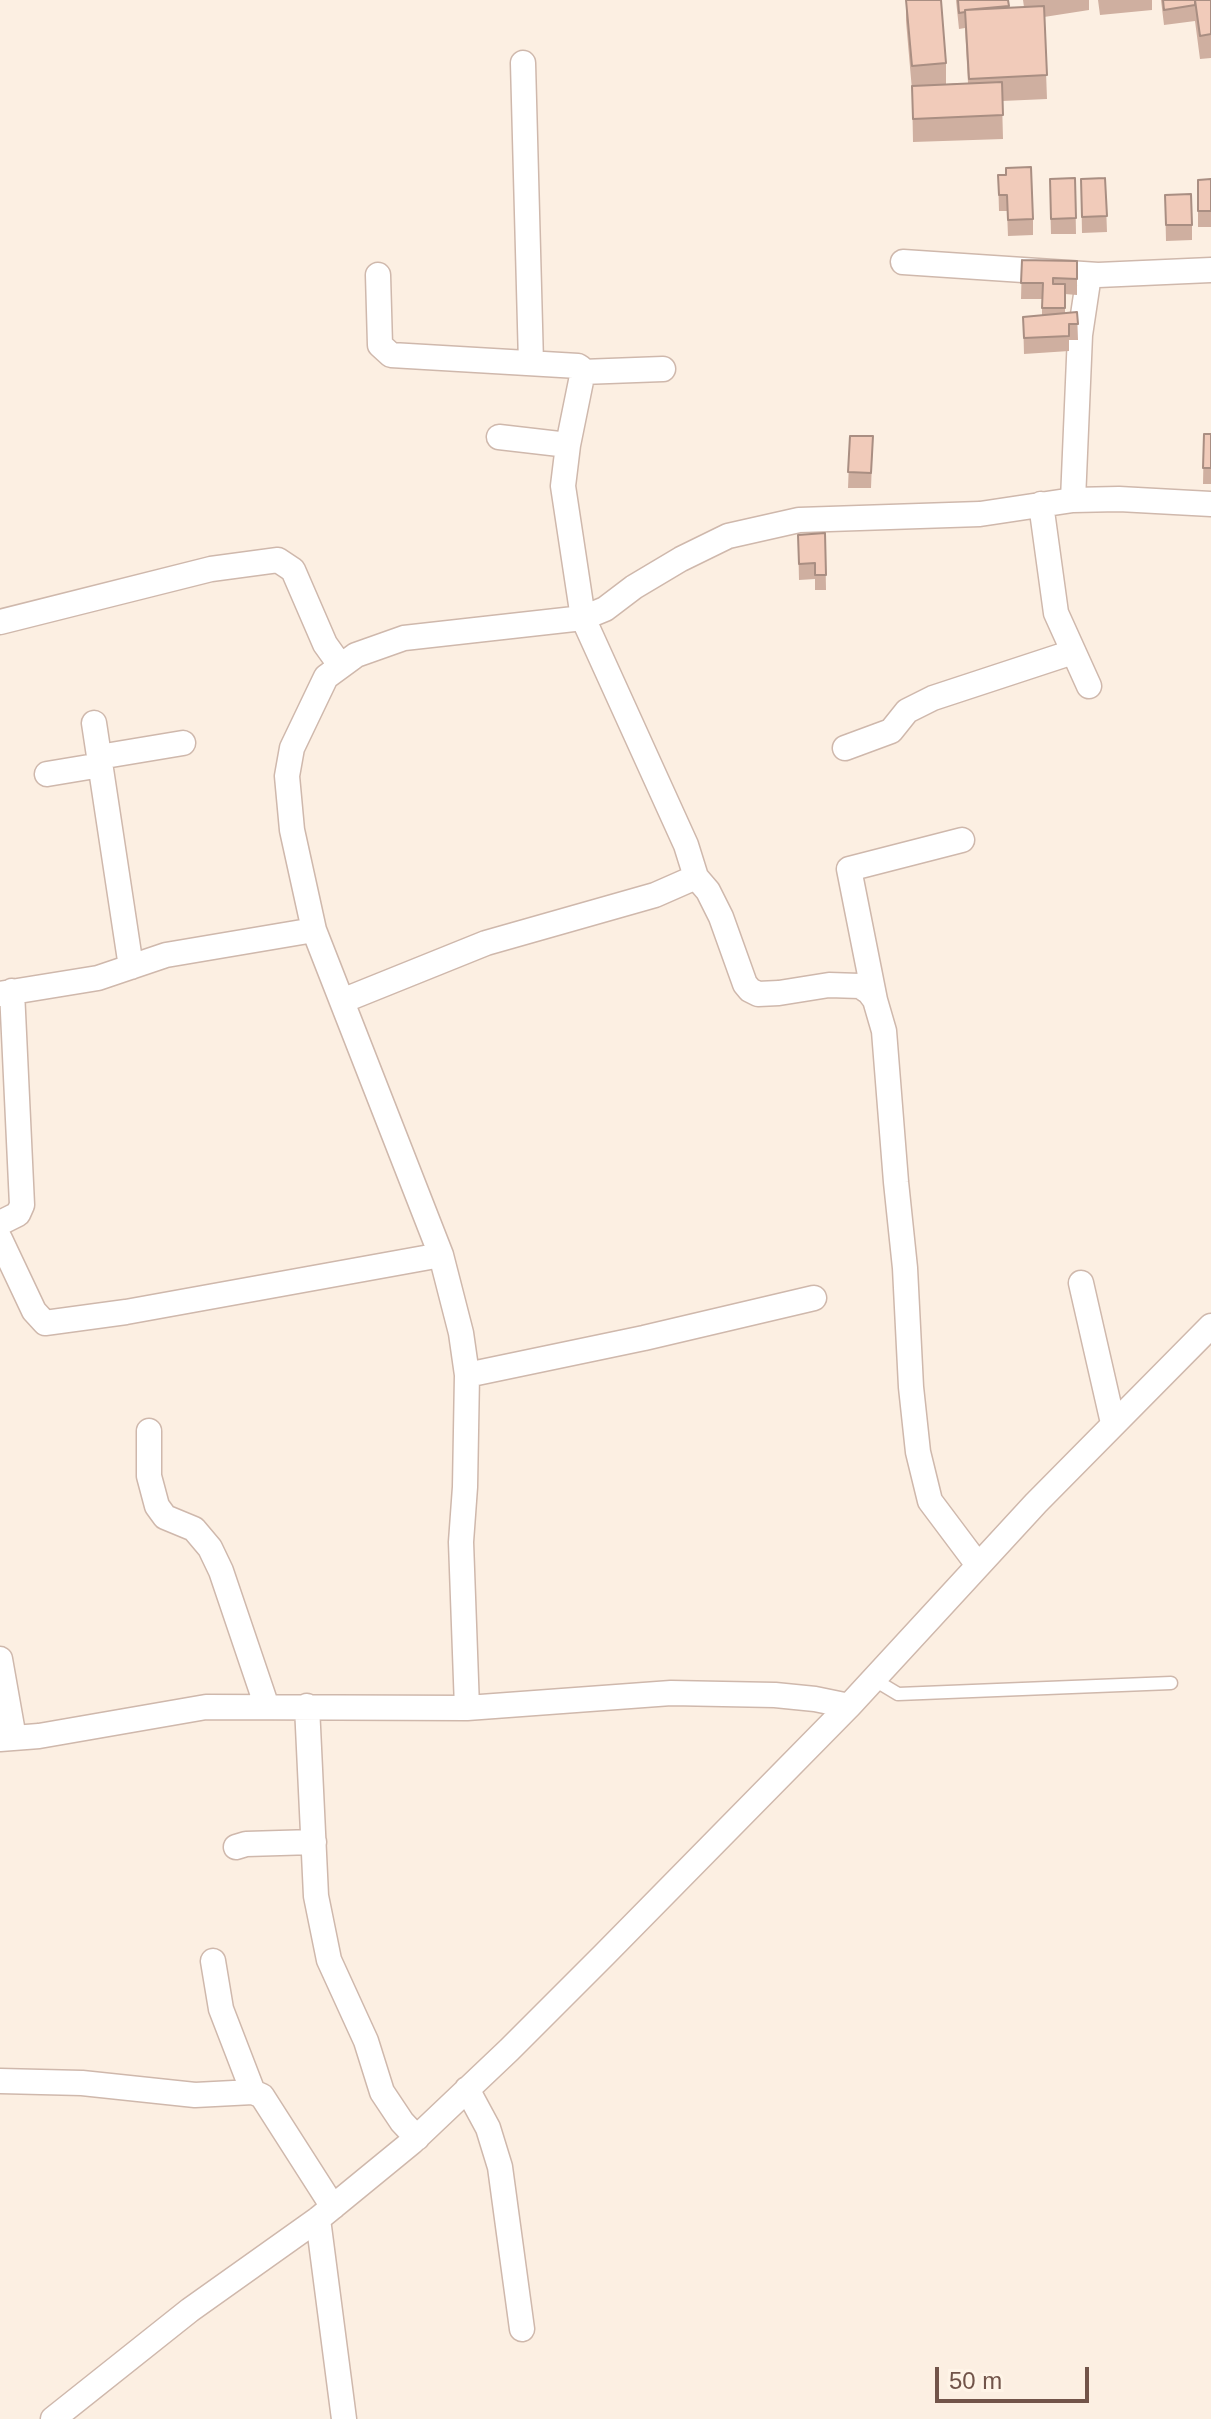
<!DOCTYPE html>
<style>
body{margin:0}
#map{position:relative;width:1211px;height:2419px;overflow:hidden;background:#fcefe2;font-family:Arial,sans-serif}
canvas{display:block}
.scale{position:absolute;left:935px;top:2367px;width:154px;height:36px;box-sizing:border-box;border:4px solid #725449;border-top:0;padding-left:10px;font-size:24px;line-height:28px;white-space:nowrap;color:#725449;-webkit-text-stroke:6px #fff4e7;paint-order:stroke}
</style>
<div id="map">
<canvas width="1211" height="2419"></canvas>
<div class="scale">50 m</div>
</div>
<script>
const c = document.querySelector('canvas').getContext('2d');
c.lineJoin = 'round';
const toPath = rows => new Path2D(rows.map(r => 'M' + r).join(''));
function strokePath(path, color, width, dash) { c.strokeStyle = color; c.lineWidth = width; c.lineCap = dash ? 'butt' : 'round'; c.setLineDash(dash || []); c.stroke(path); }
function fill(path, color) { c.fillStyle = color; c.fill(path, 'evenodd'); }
const lane = toPath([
 [873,1679,898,1694,1171,1683]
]);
const street = toPath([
 [523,63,531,363],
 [903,262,1098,275,1211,270],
 [378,275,380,345,391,355,578,366,581,368,582,376,568,445,563,486,583,618,686,845,696,877],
 [582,372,663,369],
 [499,437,568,445],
 [1073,500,1080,335,1089,275],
 [1041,504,1056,613,1089,686],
 [0,622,211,569,278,560,293,570,325,644,340,665],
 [94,723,131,967],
 [845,748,891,731,907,711,933,698,1073,652],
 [99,757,183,743],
 [47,774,101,765],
 [0,994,98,978,166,955,314,930],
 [875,1000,849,869,962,840],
 [342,1001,486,943,655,895,696,877,708,891,721,917,745,984,750,990,758,994,779,993,829,985,860,986,869,992,875,1000,884,1031,896,1182,905,1268,911,1387,918,1452,930,1501,978,1565],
 [0,1223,18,1214,22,1205,12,991],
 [0,1239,34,1311,45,1323,126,1312,441,1255],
 [1081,1283,1113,1423],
 [467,1375,644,1338,814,1298],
 [149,1431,149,1476,157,1506,165,1517,194,1529,210,1548,221,1571,267,1707],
 [0,1659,14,1738],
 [307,1706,316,1896,329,1960,366,2041,382,2092,402,2122,417,2138],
 [467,1708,461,1542,465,1487,467,1375,461,1333,441,1255,314,930,292,830,287,776,292,748,326,677,356,655,404,638,583,618,605,609,634,587,681,559,728,536,799,520,980,514,1073,500,1119,499,1211,504],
 [0,1739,39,1736,206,1707,467,1708,671,1693,775,1695,815,1699,849,1706],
 [236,1847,246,1844,314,1842],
 [213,1961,221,2009,253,2092],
 [0,2081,82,2083,195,2095,253,2092,262,2096,333,2207],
 [467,2089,488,2128,500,2167,522,2329],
 [318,2219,344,2419],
 [53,2419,190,2310,318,2219,412,2142,509,2050,604,1955,849,1706,1036,1503,1211,1326]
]);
strokePath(lane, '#cfb8ac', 15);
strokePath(street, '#cfb8ac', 27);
strokePath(lane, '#fff', 12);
strokePath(street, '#fff', 24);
fill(toPath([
 [906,0,946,63,946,84,968,83,965,28,959,29,956,0,1008,0,1009,8,1024,7,1023,0,1089,0,1089,10,1044,17,1047,99,1002,101,1003,139,913,142,912,90,906,21],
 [1098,0,1152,0,1152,10,1100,15],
 [1161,0,1211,0,1211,58,1200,59,1195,21,1164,25],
 [998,175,1033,219,1033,235,1008,236,1007,211,999,211],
 [1075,178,1076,234,1051,234,1050,195],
 [1105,178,1107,232,1082,233,1081,179],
 [1211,179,1211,227,1198,227,1198,180],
 [1165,195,1192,225,1192,240,1166,241],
 [1022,260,1077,261,1077,295,1065,294,1065,313,1077,312,1078,340,1069,340,1069,351,1024,354,1023,317,1042,315,1042,299,1021,299],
 [1204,434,1211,434,1211,484,1203,484],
 [850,436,873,436,871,488,848,488],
 [825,533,826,590,815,590,815,579,799,580,798,535]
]), '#cfafa0');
const building = toPath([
 [906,0,941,0,946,63,912,66,906,0],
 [958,0,1008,0,1009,6,965,10,965,12,959,13,958,0],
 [1163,0,1195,0,1195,5,1164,10,1163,0],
 [1195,0,1211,0,1211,34,1200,36,1195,0],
 [1044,6,1047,75,969,79,965,10,1044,6],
 [1002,82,1003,115,913,119,912,86,1002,82],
 [1031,167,1033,219,1008,220,1007,195,999,195,998,175,1006,175,1006,168,1031,167],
 [1075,178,1076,218,1051,219,1050,179,1075,178],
 [1105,178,1107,216,1082,217,1081,179,1105,178],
 [1211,179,1211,211,1198,211,1198,180,1211,179],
 [1191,194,1192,225,1166,225,1165,195,1191,194],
 [1022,260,1077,261,1077,279,1053,278,1053,284,1065,284,1065,308,1042,308,1043,283,1021,283,1022,260],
 [1077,312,1078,324,1069,324,1069,336,1024,338,1023,317,1077,312],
 [1204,434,1211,434,1211,468,1203,468,1204,434],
 [850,436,873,436,871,473,848,472,850,436],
 [825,533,826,575,815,575,815,563,799,564,798,535,825,533]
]);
fill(building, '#f1cbba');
strokePath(building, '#a98e82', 2);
</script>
